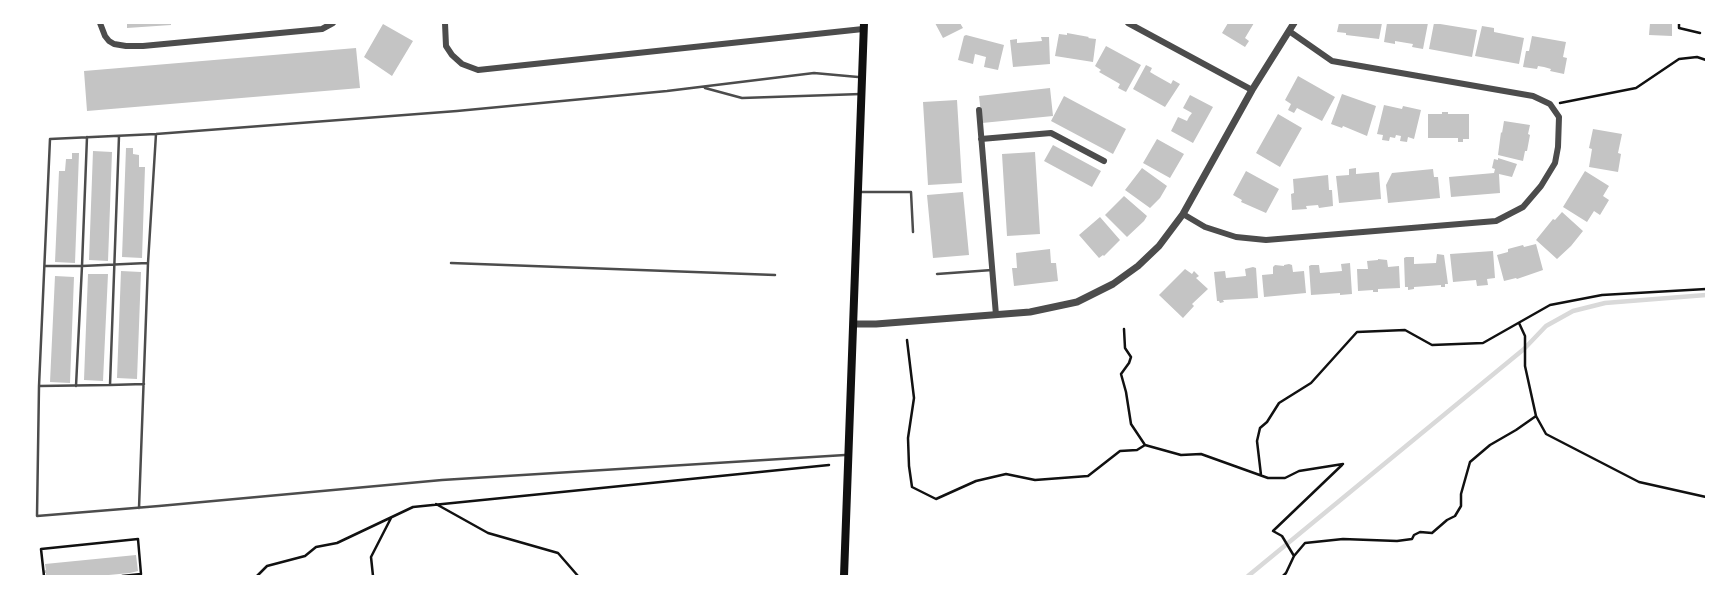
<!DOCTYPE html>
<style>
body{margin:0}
#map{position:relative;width:1729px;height:599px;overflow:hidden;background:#fff;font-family:Barlow,sans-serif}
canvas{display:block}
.frame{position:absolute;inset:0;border:24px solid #fff;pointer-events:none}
</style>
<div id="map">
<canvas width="1729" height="599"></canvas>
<div class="frame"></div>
</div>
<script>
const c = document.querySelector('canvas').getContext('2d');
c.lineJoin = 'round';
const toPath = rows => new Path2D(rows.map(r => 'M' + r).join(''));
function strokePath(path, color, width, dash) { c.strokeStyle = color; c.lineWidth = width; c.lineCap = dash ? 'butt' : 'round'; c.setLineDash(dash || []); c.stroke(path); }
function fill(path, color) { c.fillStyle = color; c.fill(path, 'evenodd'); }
strokePath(toPath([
 [1248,576,1524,349,1546,326,1573,311,1605,303,1706,295]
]), '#d9d9d9', 4.5);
fill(toPath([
 [127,23,171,23,171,25,127,28],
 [935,23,960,23,963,28,943,38],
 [1228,23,1254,23,1245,38,1249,41,1245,47,1222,33],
 [1339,23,1382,23,1379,39,1346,35,1346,33,1337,32],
 [1387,23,1428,23,1423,49,1412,47,1413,44,1395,41,1395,44,1384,42],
 [1434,23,1477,30,1472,57,1429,49],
 [1650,23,1672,23,1672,36,1649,35],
 [383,24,413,41,392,76,364,57],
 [1482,26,1494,28,1494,32,1524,38,1519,64,1475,56],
 [1067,33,1089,37,1088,38,1096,39,1093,62,1055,56,1059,34,1067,35],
 [966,35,1004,45,998,70,984,67,986,57,975,54,973,64,958,60,964,36],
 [1532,36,1566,42,1563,57,1567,58,1564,74,1550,71,1551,69,1544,67,1538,66,1537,69,1523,67,1526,51,1529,51],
 [1041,37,1049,37,1050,64,1013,67,1010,40,1017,39,1017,43,1030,42,1042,41],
 [1106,46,1141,65,1126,92,1118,88,1120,84,1099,72,1101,70,1095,66],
 [356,48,360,88,87,111,84,71],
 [1146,65,1152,68,1150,72,1155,75,1171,84,1173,80,1180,84,1165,107,1133,89],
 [1298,76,1335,97,1322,121,1297,108,1294,113,1288,110,1291,104,1285,100],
 [1050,88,1053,116,982,123,979,96],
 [1342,94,1376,106,1367,136,1343,126,1342,128,1331,124],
 [1190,95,1213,107,1193,143,1171,131,1178,117,1187,121,1189,117,1192,113,1183,108],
 [1064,96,1126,129,1113,154,1051,121],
 [957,100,962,183,928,185,923,102],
 [1384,105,1402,109,1403,106,1421,110,1414,139,1408,137,1407,142,1400,141,1401,136,1396,135,1395,138,1390,137,1389,141,1382,140,1383,135,1377,134],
 [1442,112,1448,112,1448,114,1469,114,1469,139,1463,139,1463,142,1458,142,1458,138,1428,138,1428,114,1442,114],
 [1278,114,1302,128,1280,167,1256,153],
 [1504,121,1530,125,1528,134,1530,135,1527,151,1525,151,1523,161,1498,155,1501,132,1502,133],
 [1593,129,1622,134,1618,153,1621,154,1618,172,1589,167,1592,149,1589,148],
 [1157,139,1184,154,1170,178,1143,163],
 [1053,145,1101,171,1092,187,1044,161],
 [126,148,133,148,133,154,139,155,139,167,145,167,142,258,122,257],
 [93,151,112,152,108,261,89,260],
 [1035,152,1040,234,1007,236,1002,154],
 [72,153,79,153,75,263,55,262,59,171,65,171,66,159,72,159],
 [1498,158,1517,164,1512,177,1499,174,1500,193,1451,197,1449,177,1494,173,1495,169,1492,168,1494,159,1498,160],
 [1142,168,1167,186,1160,198,1150,208,1125,190],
 [1356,168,1356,174,1379,172,1381,199,1339,203,1336,176,1349,175,1349,169],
 [1433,169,1434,177,1438,177,1440,198,1388,203,1386,185,1392,173],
 [1246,171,1279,189,1266,213,1241,202,1242,200,1233,195],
 [1585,171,1609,186,1603,196,1609,200,1600,215,1594,211,1587,222,1563,207],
 [1328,175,1329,190,1332,190,1333,206,1319,208,1318,205,1306,206,1307,209,1292,210,1291,194,1294,193,1293,179],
 [963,192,969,255,933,258,927,195],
 [1124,196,1147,216,1144,221,1127,237,1105,215],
 [1562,212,1583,231,1571,246,1557,259,1536,240,1553,219,1555,220],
 [1100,217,1120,240,1104,256,1103,255,1099,258,1079,235],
 [1536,244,1543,270,1517,279,1516,278,1504,281,1497,255,1508,252,1508,249,1523,245,1524,247],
 [1050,249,1051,263,1056,263,1058,281,1014,286,1012,268,1017,268,1016,253],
 [1493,251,1495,278,1487,279,1488,285,1477,286,1476,280,1453,282,1450,254],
 [1437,254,1444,255,1448,284,1445,284,1445,287,1441,287,1441,285,1414,287,1414,289,1408,290,1408,287,1405,287,1404,258,1406,257,1414,257,1414,264,1436,263],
 [1378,259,1387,260,1388,267,1399,266,1400,288,1378,289,1378,292,1373,292,1373,290,1358,291,1357,269,1368,269,1367,261,1378,260],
 [1350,263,1352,294,1340,295,1340,293,1311,295,1309,266,1311,265,1319,265,1320,273,1342,271,1341,264],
 [1275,265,1284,266,1284,265,1289,264,1292,265,1293,272,1304,271,1306,293,1264,297,1262,275,1273,274,1273,267],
 [1253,267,1256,268,1258,298,1223,300,1224,302,1220,303,1219,301,1217,301,1214,272,1225,271,1226,278,1246,276,1245,269],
 [1185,269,1192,274,1194,271,1199,276,1196,278,1208,289,1192,304,1194,306,1183,318,1159,295],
 [121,271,141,272,137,379,117,378],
 [88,274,108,274,103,381,84,380],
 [55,276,74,277,70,383,50,382],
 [136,555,138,571,130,573,98,576,46,576,46,573,44,573,43,571,46,570,45,564]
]), '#c4c4c4');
strokePath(toPath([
 [1679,23,1679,28,1700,33],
 [1560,103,1636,88,1679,59,1697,57,1706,60],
 [1519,323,1525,336,1525,366,1536,416,1546,434,1639,482,1706,497],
 [1124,329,1125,348,1131,357,1129,363,1121,374,1126,392,1131,424,1145,445],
 [907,340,914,398,908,438,909,466,912,487,936,499,976,481,1006,474,1035,480,1088,476,1120,451,1137,450,1145,445,1181,455,1201,454,1268,478,1285,478,1299,471,1343,464],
 [1261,475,1257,441,1260,428,1267,422,1279,403,1311,383,1357,332,1405,330,1432,345,1483,343,1550,305,1602,295,1706,289],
 [436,504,488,533,558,553,578,576],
 [1294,556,1305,543,1343,539,1397,541,1412,539,1414,535,1420,532,1432,533,1447,520,1455,516,1461,506,1461,494,1470,462,1490,445,1516,430,1536,416],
 [44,576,41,549,138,539,141,574,122,576],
 [257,576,267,566,305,556,316,547,337,543,413,507,829,465],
 [373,576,371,557,391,518],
 [1283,576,1286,573,1294,556,1282,536,1273,531,1342,465]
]), '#111', 2.5);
strokePath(toPath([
 [705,88,742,98,861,94],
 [119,136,110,385,144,384],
 [87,137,82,266,147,263],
 [861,192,911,192,913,232],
 [451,263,775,275],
 [45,266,82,266,76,386],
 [937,274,992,270],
 [39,386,109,385],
 [845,455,442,480,159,506,37,516,39,386,50,139,156,134,457,111,667,91,814,73,858,77],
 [139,508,148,263,156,134]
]), '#4c4c4c', 2.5);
strokePath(toPath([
 [100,23,105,36,109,41,114,44,126,46,143,46,322,29,333,23],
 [445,23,446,46,452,55,462,64,478,70,863,29],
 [1128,23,1252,90],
 [979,110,996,315],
 [981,139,1051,133,1104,161],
 [1183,214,1205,227,1236,237,1266,240,1496,221,1523,207,1541,186,1555,163,1558,147,1559,117,1550,104,1533,96,1332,61,1289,31]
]), '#4c4c4c', 6);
strokePath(toPath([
 [854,324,876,324,1030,312,1077,302,1113,284,1138,266,1159,246,1183,214,1252,90,1294,23]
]), '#4c4c4c', 7);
strokePath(toPath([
 [844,576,864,23]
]), '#111', 8);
</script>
